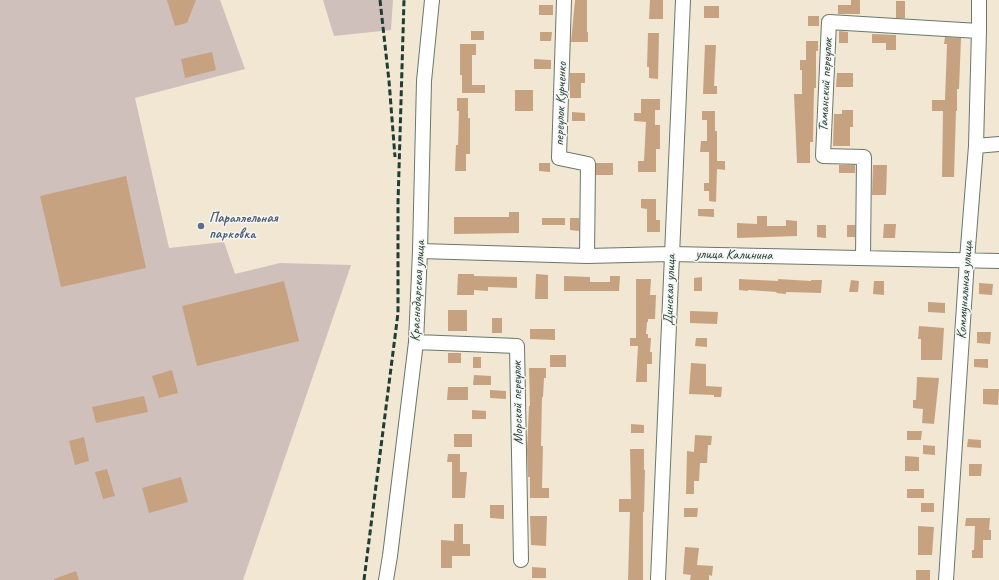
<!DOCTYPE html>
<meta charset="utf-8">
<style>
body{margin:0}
canvas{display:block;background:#f1e7d2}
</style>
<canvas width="999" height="580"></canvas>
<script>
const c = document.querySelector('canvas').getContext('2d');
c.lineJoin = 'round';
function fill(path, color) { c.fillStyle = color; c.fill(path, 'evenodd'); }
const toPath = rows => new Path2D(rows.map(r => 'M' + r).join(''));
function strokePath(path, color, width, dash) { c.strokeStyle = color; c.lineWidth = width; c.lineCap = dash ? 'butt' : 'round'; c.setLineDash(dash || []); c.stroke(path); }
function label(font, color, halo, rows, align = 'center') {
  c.font = font + ' Caveat,sans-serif'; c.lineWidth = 3; c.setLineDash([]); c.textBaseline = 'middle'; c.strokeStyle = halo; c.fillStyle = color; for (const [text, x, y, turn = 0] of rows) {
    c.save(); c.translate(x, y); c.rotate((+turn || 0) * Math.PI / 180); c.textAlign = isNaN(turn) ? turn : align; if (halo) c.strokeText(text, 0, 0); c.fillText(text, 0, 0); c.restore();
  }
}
fill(toPath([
 [0,0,220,0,245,69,135,98,169,248,224,242,235,274,280,263,351,265,243,580,0,580],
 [323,0,393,0,391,30,334,36]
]), '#d0c0bc');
fill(toPath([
 [167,0,196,0,187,23,175,26],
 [575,0,587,0,587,32,588,32,588,42,571,42],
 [650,0,663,0,663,19,649,19],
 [851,0,860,0,860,14,838,14,838,5,851,5],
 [896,1,905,1,905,18,896,18],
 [539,5,553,5,553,15,539,15],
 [704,6,719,6,719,18,704,18],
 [808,16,819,16,819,26,808,26],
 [471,31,484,31,484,40,471,40],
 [839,31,848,32,848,43,839,43],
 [540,32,552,32,551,41,540,41],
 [648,33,659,33,658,79,649,78,649,67,647,67],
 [872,34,896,35,896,50,886,50,886,43,872,43],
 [945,37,961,38,959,89,957,89,957,111,956,111,954,177,942,177,943,111,932,111,932,100,945,100,947,44,944,44],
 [806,41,818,41,818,51,816,51,816,88,814,88,813,142,810,142,810,163,797,163,794,94,802,94,802,70,800,70,800,60,806,60],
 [460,44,476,44,476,55,472,55,472,85,485,85,485,93,462,93,462,75,460,75],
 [705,45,716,45,714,86,717,86,717,94,703,94],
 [212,52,216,70,185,78,181,59],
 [534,59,551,60,551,69,534,69],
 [570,73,585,73,585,83,581,83,581,98,570,98],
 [837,73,853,73,853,87,836,87],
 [515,90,533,90,533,111,515,111],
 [457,98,468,98,468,118,470,118,470,154,466,154,466,171,455,171,456,145,458,145,459,111,457,111],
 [641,99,660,99,660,110,655,110,655,125,660,125,660,149,656,149,656,172,638,172,638,161,644,161,646,122,634,121,634,113,641,113],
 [842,110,853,110,853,127,850,127,850,146,833,146,834,114,842,114],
 [702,111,715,111,715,131,717,131,717,161,725,161,725,170,717,169,716,202,709,201,709,191,704,191,704,183,709,183,709,152,700,152,701,141,707,141,707,120,702,120],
 [572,112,585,113,585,121,572,121],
 [539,163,550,163,550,172,539,171],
 [596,163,613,163,613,175,596,175],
 [839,165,855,165,855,173,839,173],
 [873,165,887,165,886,195,872,195],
 [126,176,146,268,61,287,40,196],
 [641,199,656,199,656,220,660,220,660,232,647,232,647,209,641,208],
 [698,209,714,209,714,217,698,216],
 [509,212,519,212,519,233,454,234,454,217,509,217],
 [757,216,767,216,767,226,786,226,786,220,797,221,797,236,737,238,737,223,757,224],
 [542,218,565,218,565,225,542,225],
 [570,218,579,218,579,231,570,230],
 [884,224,896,224,895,238,883,238],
 [817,225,826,225,826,238,817,237],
 [847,225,855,225,855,237,847,237],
 [458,274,474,274,474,276,517,277,517,288,488,287,488,291,474,290,474,295,457,295],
 [536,274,548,275,548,299,535,299],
 [564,276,590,277,590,282,610,282,610,276,620,276,619,291,564,291],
 [702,277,702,291,694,291,694,278],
 [636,279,651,279,650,295,656,295,655,319,648,319,648,322,647,322,646,334,648,334,648,338,651,338,650,352,652,352,652,364,647,364,647,382,636,382,638,346,630,346,630,338,636,338],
 [739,279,778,281,778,279,811,281,811,280,822,280,821,293,786,292,786,294,776,293,777,292,748,290,748,291,739,290],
 [851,280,859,281,858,292,849,292],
 [284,281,299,341,197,366,182,306],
 [874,281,884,281,884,295,873,294],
 [979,283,993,284,992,295,979,294],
 [928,302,945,303,945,313,928,312],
 [448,310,467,310,467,331,448,331],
 [690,311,718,312,717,324,690,323],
 [492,318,502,318,502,333,492,333],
 [919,326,944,328,942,360,921,360,921,339,918,339],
 [530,329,555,329,555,340,530,339],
 [977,332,991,332,990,344,977,343],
 [696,338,707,338,707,347,695,346],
 [448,353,461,353,461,363,448,363],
 [550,355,566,355,566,367,550,367],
 [473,357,481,357,481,368,473,368],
 [974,359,988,359,988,368,974,367],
 [691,363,706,364,706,386,722,387,721,397,714,397,714,395,689,394],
 [529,368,546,368,546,378,544,378,543,397,542,397,541,446,543,446,542,488,549,488,549,498,530,498,530,477,528,477,527,450,529,406,530,406],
 [172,370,178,393,159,398,152,376],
 [474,375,491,376,491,385,473,385],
 [917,377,939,378,934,424,922,423,923,409,913,408,913,400,916,400],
 [448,387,468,387,468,400,447,400],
 [983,389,999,389,998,405,983,404],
 [490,390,506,391,506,399,490,398],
 [144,396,148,412,96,423,92,407],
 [472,410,486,411,486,419,472,419],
 [631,424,644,425,644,433,631,433],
 [907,431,922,431,921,440,907,440],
 [454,434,472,434,472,447,454,447],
 [695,435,712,436,711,445,708,445,707,463,700,463,699,481,694,481,694,494,686,494,687,451,694,452],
 [84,437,89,461,75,465,69,441],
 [968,439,981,440,981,448,967,447],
 [923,445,935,446,935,455,923,454],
 [630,449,644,449,644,470,645,470,644,512,643,512,643,580,628,580,630,512,619,512,619,499,631,499],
 [448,454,460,454,460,472,467,472,465,498,452,498,452,462,447,462],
 [905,456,919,457,919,471,905,471],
 [969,464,982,464,981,476,969,476],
 [107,469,115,496,103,499,95,472],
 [181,477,188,502,149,513,142,488],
 [907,489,924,489,924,498,907,498],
 [921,503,934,503,934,512,921,512],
 [490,505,504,505,504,519,490,518],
 [684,508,698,508,697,517,684,517],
 [530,516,547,516,546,546,531,545],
 [966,518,990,518,989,530,991,530,991,540,983,540,983,558,972,558,972,550,974,550,975,526,965,526],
 [454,524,463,524,463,544,470,544,470,556,452,556,452,568,441,568,441,540,454,541],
 [918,526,934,527,932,555,918,555],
 [685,547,699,548,697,565,713,566,712,576,709,575,709,580,690,580,691,575,683,574],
 [532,567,546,568,546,578,532,578],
 [916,570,930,570,930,580,916,580],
 [76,571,79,580,54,580,54,579]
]), '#c7a280');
const minor = toPath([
 [564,0,559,158,588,164,587,256],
 [976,146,999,144],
 [420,251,587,256,671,254,999,261],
 [863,258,864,157,823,156,829,22,979,31],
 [416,342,517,346,521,560],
 [386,580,390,556,416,342,420,251,424,81,432,0],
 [658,580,683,0],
 [946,580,967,260,976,146,979,31,979,0]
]);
strokePath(minor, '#68786b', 16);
strokePath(minor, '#fff', 14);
strokePath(toPath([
 [380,0,389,81,395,157],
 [364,580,398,313,398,203,404,0]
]), '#1f3d34', 3, [6, 3]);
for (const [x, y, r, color] of [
 [201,226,4,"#5c6f8a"]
]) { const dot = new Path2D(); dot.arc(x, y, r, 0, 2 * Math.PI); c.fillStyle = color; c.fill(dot); strokePath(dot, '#f6f6f2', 1.5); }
label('14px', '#1f3d34', '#f6f6f2', [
 ["Таманский переулок",826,85,-87],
 ["переулок Курченко",561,104,-88],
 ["улица Калинина",734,255,1],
 ["Динская улица",670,290,-88],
 ["Коммунальная улица",965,290,-86],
 ["Краснодарская улица",418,291,-87],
 ["Морской переулок",518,403,-91]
]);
label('bold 14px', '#4e5e75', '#f6f6f2', [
 ["Параллельная",209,218],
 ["парковка",209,234]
], 'left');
</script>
